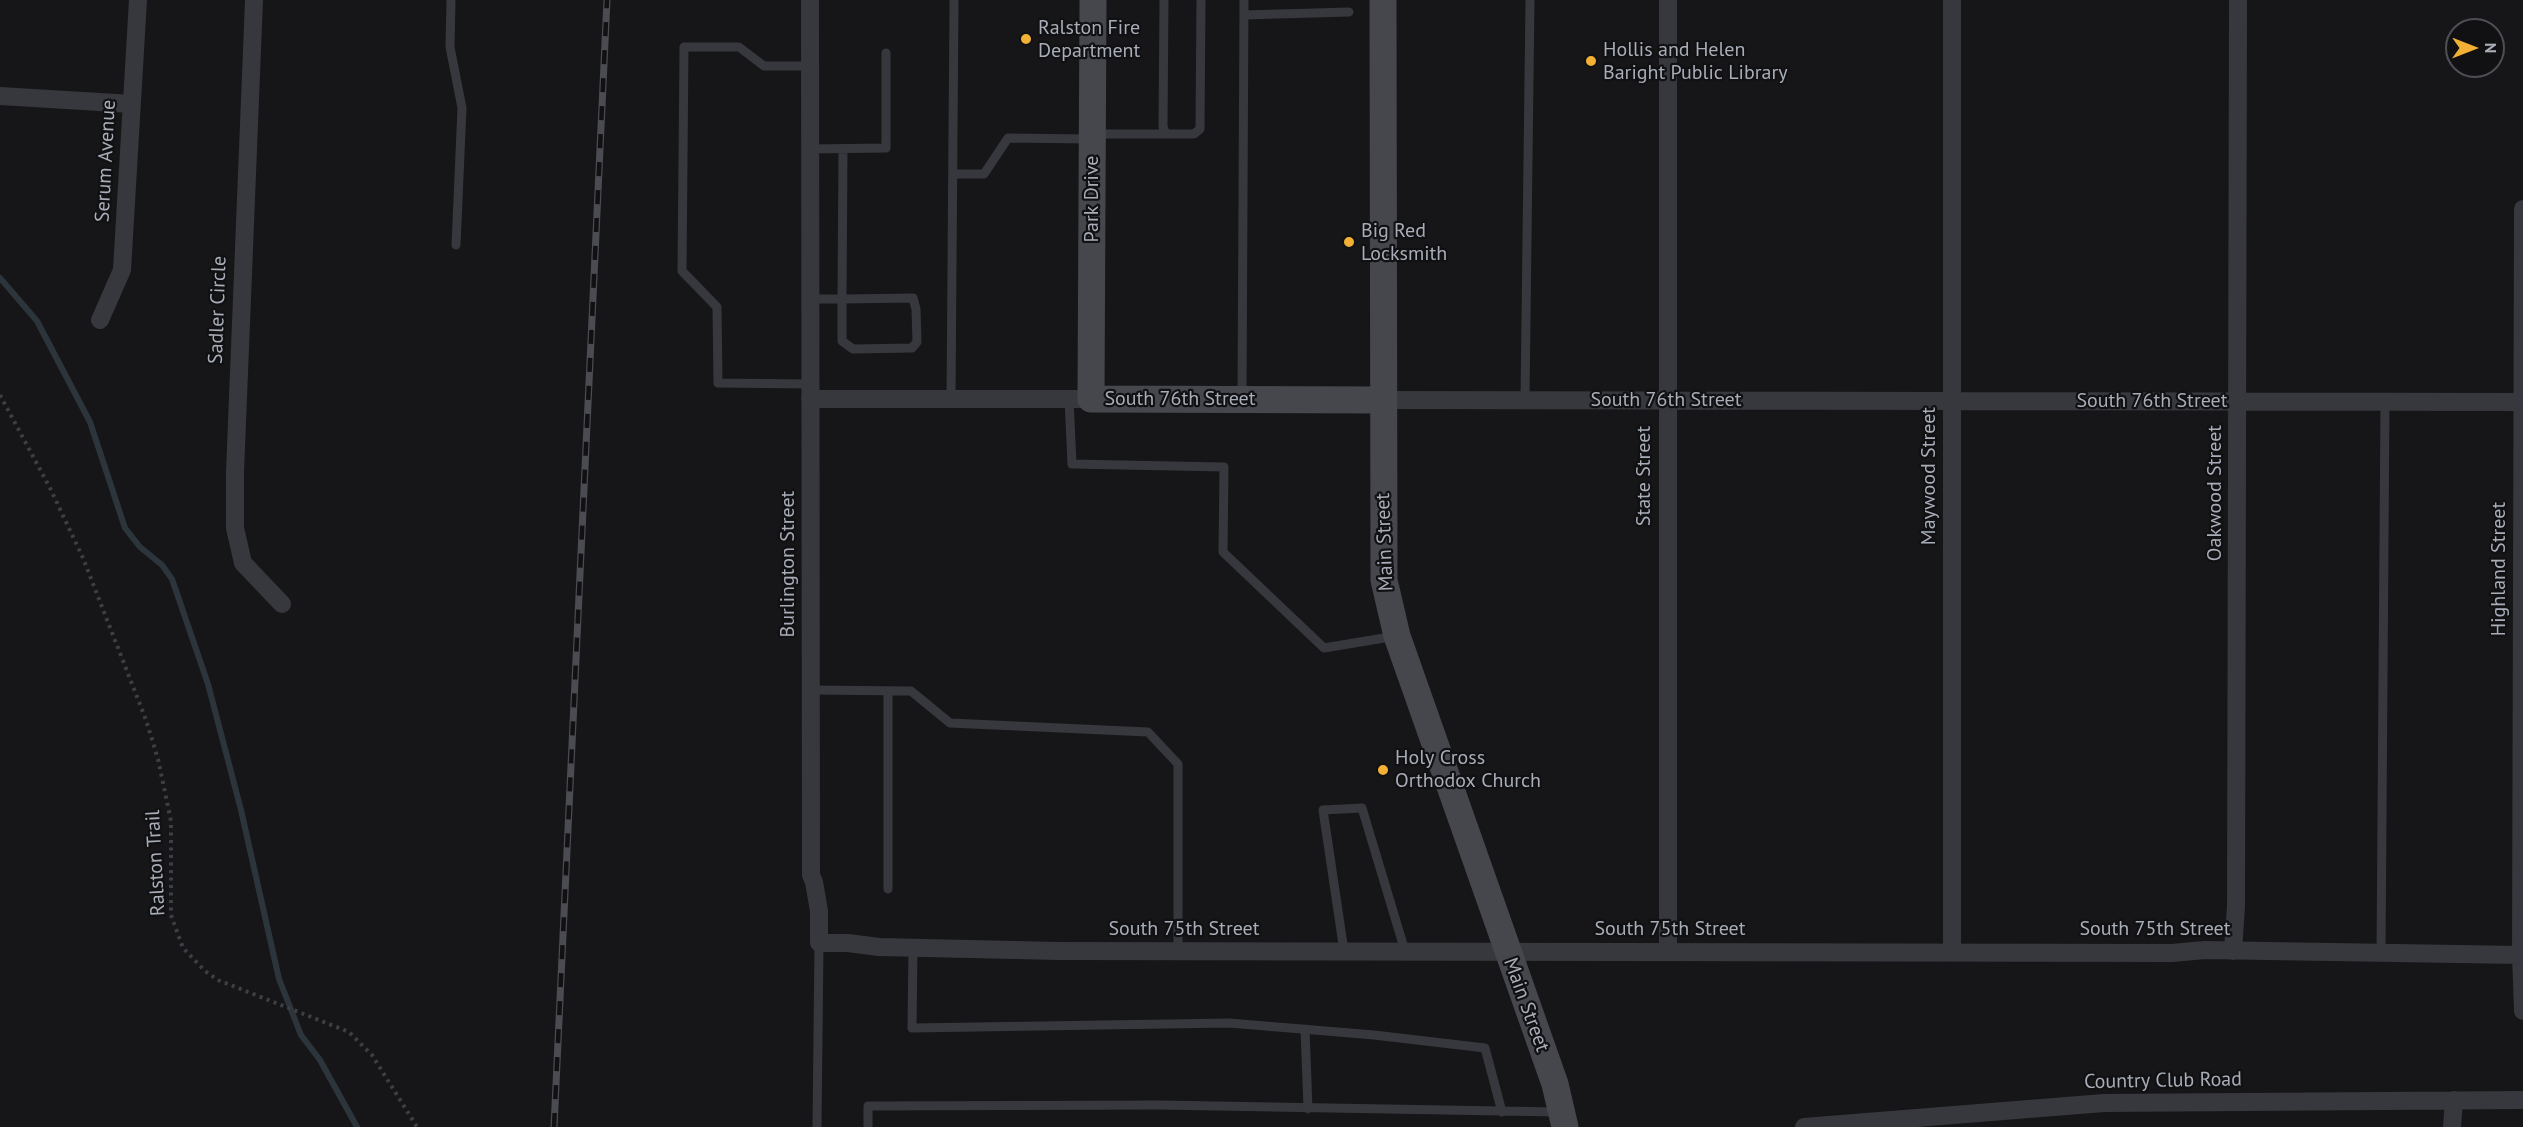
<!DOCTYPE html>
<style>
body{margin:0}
#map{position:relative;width:2523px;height:1127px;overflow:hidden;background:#161618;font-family:"PT Sans",sans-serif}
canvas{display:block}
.north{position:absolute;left:2445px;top:18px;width:60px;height:60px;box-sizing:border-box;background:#111113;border:2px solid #4d4f55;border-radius:50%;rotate:90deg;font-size:16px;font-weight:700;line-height:24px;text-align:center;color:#a8adb8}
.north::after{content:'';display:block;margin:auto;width:21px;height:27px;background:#f2b134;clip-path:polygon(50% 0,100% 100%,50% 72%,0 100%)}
</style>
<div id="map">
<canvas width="2523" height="1127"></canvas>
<div class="north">N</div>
</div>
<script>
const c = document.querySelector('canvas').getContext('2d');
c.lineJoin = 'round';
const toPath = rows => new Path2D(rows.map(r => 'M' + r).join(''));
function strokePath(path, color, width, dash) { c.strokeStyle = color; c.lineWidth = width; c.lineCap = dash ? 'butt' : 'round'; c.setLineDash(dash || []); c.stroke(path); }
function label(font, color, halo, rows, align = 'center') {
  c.font = font + ' "PT Sans",sans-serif'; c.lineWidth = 4.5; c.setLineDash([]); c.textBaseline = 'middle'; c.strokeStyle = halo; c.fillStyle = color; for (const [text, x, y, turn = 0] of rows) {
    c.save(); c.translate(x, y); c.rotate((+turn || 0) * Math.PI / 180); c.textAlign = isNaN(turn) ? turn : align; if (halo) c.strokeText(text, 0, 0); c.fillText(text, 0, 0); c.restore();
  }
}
strokePath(toPath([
 [0,278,37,321,90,422,125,528,140,547,162,565,172,579,208,684,241,810,279,979,301,1035,320,1060,357,1127]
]), '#2c353c', 6);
strokePath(toPath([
 [0,395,50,488,83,558,146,720,158,759,171,821,171,915,183,948,205,971,218,980,349,1032,372,1055,417,1127]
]), '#3d3f44', 4, [3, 4.5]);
strokePath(toPath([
 [451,0,450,47,462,108,456,245],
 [1164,0,1163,127,1166,134,1194,134,1200,129,1201,0],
 [1244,15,1349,12],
 [810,66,764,66,739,47,684,47,682,271,717,307,718,383,810,384],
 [1096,134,1166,134],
 [810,149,886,148,886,53],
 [953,174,984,174,1008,138,1090,139],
 [810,299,842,299,913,298,916,309,917,342,912,348,853,349,842,341,842,299,843,149],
 [1242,397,1244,0],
 [951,399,954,0],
 [1069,399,1072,464,1224,467,1223,552,1324,648,1396,636],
 [1525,399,1530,0],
 [811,690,911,691,950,723,1148,732,1178,764,1178,951],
 [888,889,888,691],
 [913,948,912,1028,1229,1023,1374,1035,1485,1048,1502,1112],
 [1344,951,1323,810,1362,808,1405,951],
 [2381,953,2385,401],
 [1305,1029,1308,1109],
 [817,1127,819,943],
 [868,1127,868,1106,1160,1105,1558,1112]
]), '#37383d', 9);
strokePath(toPath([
 [254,0,235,472,235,528,243,563,282,604],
 [810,0,811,875,814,882,819,911,819,943,848,943,879,947,1060,951,2172,953,2205,950,2521,955],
 [1668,0,1668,952],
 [0,96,132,104],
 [2523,209,2521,955,2523,1011],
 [100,320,122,270,138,0],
 [810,399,1091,399],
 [1382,400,2523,402],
 [1952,951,1952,0],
 [2233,951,2236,906,2238,0],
 [1804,1127,2104,1103,2523,1100],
 [2452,1127,2454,1100]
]), '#37383d', 18);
strokePath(toPath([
 [1093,0,1091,399,1382,400],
 [1383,0,1384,580,1397,636,1555,1084,1565,1127]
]), '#45474d', 27);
const rail = toPath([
 [554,1127,607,0]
]);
strokePath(rail, '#4a4c52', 7);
strokePath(rail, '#111113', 4.5, [14]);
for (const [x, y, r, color] of [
 [1026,39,6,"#f2b134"],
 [1591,61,6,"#f2b134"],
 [1349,242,6,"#f2b134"],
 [1383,770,6,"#f2b134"]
]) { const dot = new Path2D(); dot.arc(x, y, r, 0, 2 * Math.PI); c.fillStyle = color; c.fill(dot); strokePath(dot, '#111113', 2); }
label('20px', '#a8adb8', '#111113', [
 ["Ralston Fire",1038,28],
 ["Department",1038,51],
 ["Hollis and Helen",1603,50],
 ["Baright Public Library",1603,73],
 ["Big Red",1361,231],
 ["Locksmith",1361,254],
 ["Holy Cross",1395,758],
 ["Orthodox Church",1395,781]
], 'left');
label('20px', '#a8adb8', '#111113', [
 ["Serum Avenue",106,161,-87],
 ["Park Drive",1092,199,-90],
 ["Sadler Circle",218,310,-88],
 ["South 76th Street",1180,399],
 ["South 76th Street",1666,400],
 ["South 76th Street",2152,401],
 ["State Street",1644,476,-90],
 ["Maywood Street",1929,476,-90],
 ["Oakwood Street",2215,493,-90],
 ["Main Street",1385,542,-92],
 ["Burlington Street",788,564,-90],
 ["Highland Street",2499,569,-90],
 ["Ralston Trail",156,863,-93],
 ["South 75th Street",1184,929],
 ["South 75th Street",1670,929],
 ["South 75th Street",2155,929],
 ["Main Street",1526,1005,70],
 ["Country Club Road",2163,1081,-1]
]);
</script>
